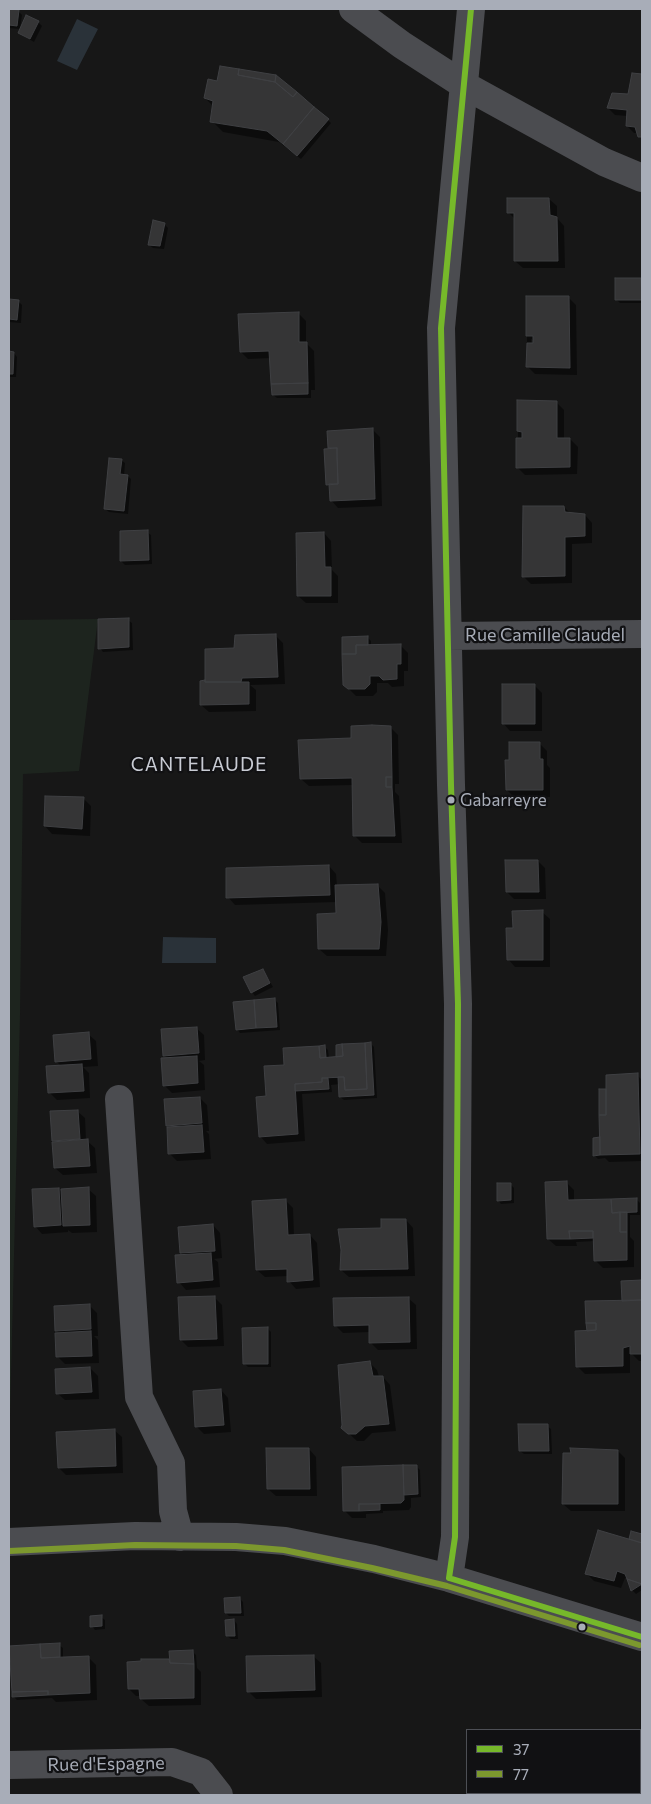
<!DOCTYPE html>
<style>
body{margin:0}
#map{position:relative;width:651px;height:1804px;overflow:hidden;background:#171717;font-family:Commissioner,sans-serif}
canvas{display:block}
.frame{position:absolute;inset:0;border:10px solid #a8adb8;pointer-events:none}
.legend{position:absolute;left:466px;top:1729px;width:175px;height:65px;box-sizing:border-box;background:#111113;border:1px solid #4d4f55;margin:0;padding:6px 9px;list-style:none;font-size:15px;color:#a8adb8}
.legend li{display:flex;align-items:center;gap:10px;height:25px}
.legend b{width:25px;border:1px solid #4d4f55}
</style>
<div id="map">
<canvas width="651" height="1804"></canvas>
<div class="frame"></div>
<ul class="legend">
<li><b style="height:6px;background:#76b82a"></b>37</li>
<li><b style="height:6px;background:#7c982e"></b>77</li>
</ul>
</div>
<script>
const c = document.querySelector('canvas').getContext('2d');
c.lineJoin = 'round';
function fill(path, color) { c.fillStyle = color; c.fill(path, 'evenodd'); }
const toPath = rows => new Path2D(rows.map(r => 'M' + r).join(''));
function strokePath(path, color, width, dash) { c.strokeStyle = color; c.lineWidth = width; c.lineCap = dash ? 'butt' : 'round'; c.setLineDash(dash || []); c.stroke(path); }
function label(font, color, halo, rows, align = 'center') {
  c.font = font + ' Commissioner,sans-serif'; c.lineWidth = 4.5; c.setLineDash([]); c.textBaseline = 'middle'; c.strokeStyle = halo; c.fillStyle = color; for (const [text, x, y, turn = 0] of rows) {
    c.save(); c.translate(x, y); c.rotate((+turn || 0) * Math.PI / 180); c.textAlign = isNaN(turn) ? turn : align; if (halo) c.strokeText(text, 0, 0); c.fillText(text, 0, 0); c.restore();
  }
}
fill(toPath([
 [98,619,79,771,23,774,20,1015,9,1456,9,620]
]), '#1d241e');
fill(toPath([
 [77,19,98,29,77,70,57,61],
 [163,937,216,938,216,963,162,963]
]), '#2a3239');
fill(toPath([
 [9,10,18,11,22,15,20,29,9,28],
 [38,22,42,26,34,42,19,33],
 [633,75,642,75,642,139,639,133,634,133,627,126,628,116,615,115,608,108,629,95],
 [218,82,328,120,331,123,301,159,279,142,223,132,212,121,214,107,205,98],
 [508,199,549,199,557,206,557,218,564,226,565,268,523,268,515,261,515,219,509,213],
 [164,224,168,228,164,249,153,248,149,245],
 [641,279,642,303,620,303,616,299],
 [527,297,569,298,576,305,577,375,535,374,527,366],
 [531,339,534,341,532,349],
 [9,301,18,301,22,305,21,323,9,322],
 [298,313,306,321,306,343,314,351,315,390,311,390,311,398,277,398,273,395,271,358,248,359,241,352],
 [9,353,14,353,17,357,16,377,9,377],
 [518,401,556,402,564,410,564,439,570,439,578,447,577,474,525,475,518,468],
 [373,430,380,437,382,506,338,508,331,500,330,487,327,484,331,450,329,448],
 [121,460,125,463,124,476,128,476,131,479,128,514,109,512,105,509],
 [564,507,571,514,585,515,592,523,592,543,572,544,572,583,531,584,523,576],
 [147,532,151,535,152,564,125,565,121,561],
 [324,533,331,541,332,570,338,576,338,603,306,603,298,596],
 [128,620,132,623,133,650,103,652,100,648],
 [276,636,283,643,285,684,250,685,256,690,256,711,209,712,201,705,207,681,236,649],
 [367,637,371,641,371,646,400,645,408,653,408,671,404,671,404,686,392,687,388,683,377,683,377,692,373,696,356,696,344,684],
 [534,685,542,693,542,731,510,731,503,723],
 [390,727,398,735,399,784,395,784,395,792,399,796,402,843,362,843,355,836,353,785,309,786,301,779,353,739],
 [539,743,547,751,547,765,550,768,550,797,514,797,507,790],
 [84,799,91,806,90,836,52,834,45,826],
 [538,861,545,868,546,899,514,899,507,892],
 [329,866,336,874,337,886,377,885,385,893,388,930,386,956,327,956,319,949,338,914,337,902,235,905,228,897],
 [542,912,550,919,550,967,515,967,508,959,514,930],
 [263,970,273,987,255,996,252,992],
 [275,1000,278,1003,280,1030,240,1033,237,1029],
 [196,1028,204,1035,205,1060,199,1061,204,1065,205,1090,172,1093,164,1085,168,1059,164,1055],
 [88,1034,96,1041,98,1066,83,1067,89,1073,90,1098,57,1100,50,1093,62,1067,56,1061],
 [370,1043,374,1047,377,1098,344,1100,340,1097,340,1084,331,1085,332,1092,302,1094,305,1141,267,1144,260,1136,267,1098,285,1066,325,1047,328,1050,329,1059,338,1058],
 [637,1075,642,1080,642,1161,609,1162,605,1158,598,1159,594,1155,601,1140],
 [200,1098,207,1105,209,1131,206,1131,209,1134,211,1159,177,1161,170,1154,170,1128,167,1125],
 [77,1111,85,1118,86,1140,95,1148,97,1173,63,1175,55,1168,52,1113],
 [567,1183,574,1190,574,1201,636,1199,640,1203,640,1215,630,1215,630,1237,634,1241,634,1267,603,1268,595,1260,595,1241,576,1242,577,1246,556,1246,548,1239],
 [510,1184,514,1188,514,1203,501,1204,498,1200],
 [59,1189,63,1193,88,1189,96,1196,97,1232,72,1233,68,1230,68,1232,42,1234,35,1226],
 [285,1200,293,1208,294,1236,310,1235,317,1243,320,1287,296,1289,289,1281,288,1276,265,1277,257,1270],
 [406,1220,413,1228,415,1276,349,1277,341,1270],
 [213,1225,220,1233,222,1258,214,1259,218,1262,220,1287,186,1290,179,1282,184,1256,181,1253],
 [623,1282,642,1282,642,1361,639,1361,632,1354,630,1355,630,1373,585,1374,578,1367,588,1332,623,1302],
 [214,1297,222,1305,224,1346,188,1347,181,1340],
 [408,1298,416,1305,417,1349,378,1350,370,1342,370,1332,343,1333,335,1325],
 [90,1306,97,1313,98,1336,94,1336,98,1340,99,1363,65,1364,58,1357,60,1334,56,1330],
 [267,1328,271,1332,271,1367,248,1367,244,1363],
 [370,1363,377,1370,379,1377,383,1377,390,1385,396,1431,372,1433,364,1441,357,1441,342,1427],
 [90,1368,98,1376,99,1399,65,1400,57,1393],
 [221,1390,228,1398,231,1432,204,1434,197,1427],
 [547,1426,551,1429,552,1454,524,1454,520,1451],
 [114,1430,122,1437,123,1473,66,1475,59,1468],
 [309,1449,316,1457,317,1496,276,1496,268,1489],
 [618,1451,625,1458,625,1511,571,1511,563,1504],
 [416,1466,420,1470,421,1497,411,1498,411,1507,409,1510,383,1511,383,1513,366,1514,366,1518,352,1518,345,1511,343,1469],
 [632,1533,642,1536,642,1590,636,1594,632,1590,628,1579,625,1578,621,1588,594,1581,587,1574,630,1541],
 [239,1598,243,1602,244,1616,229,1616,226,1613],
 [101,1617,105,1620,105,1629,95,1630,92,1626],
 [234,1620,237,1624,238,1639,231,1639,227,1636],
 [59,1645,63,1648,63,1658,88,1657,96,1665,97,1700,56,1702,52,1698,17,1700,13,1696,12,1667,9,1664,9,1647],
 [193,1652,196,1655,197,1668,201,1672,201,1705,149,1706,141,1699,141,1696,136,1696,129,1689,168,1660,171,1662],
 [313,1656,321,1663,322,1697,256,1699,248,1691],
 [565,1793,624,1793,624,1795,565,1795]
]), '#0007');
const building = toPath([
 [9,9,19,10,17,26,9,25,9,9],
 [26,15,39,21,30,39,18,33,26,15],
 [220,66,239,69,238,75,275,82,293,97,297,92,314,107,283,144,267,131,210,122,213,101,204,98,208,79,217,81,220,66],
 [239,69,276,75,275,82,238,75,239,69],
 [632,73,642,74,642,137,638,137,635,127,626,126,627,110,607,108,612,93,628,94,632,73],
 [276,75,297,92,293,97,275,82,276,75],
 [314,107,329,119,297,156,283,144,314,107],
 [507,198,549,198,550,215,557,217,558,261,514,261,514,213,507,213,507,198],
 [153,220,165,223,160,246,148,245,153,220],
 [615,278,641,278,642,300,615,300,615,278],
 [526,296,569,296,570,368,526,367,527,343,533,343,533,336,526,336,526,296],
 [9,299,19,300,17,320,9,319,9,299],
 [299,312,299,342,307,342,308,383,271,384,269,351,240,352,238,314,299,312],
 [9,351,14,352,13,374,9,374,9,351],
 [308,383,308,394,272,395,271,384,308,383],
 [517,400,557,401,557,438,570,438,570,467,516,468,516,438,522,438,522,432,517,431,517,400],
 [373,428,375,499,330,501,329,484,338,484,337,458,337,448,328,448,327,431,373,428],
 [337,448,338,484,326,485,324,449,337,448],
 [109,458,122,459,120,474,128,475,124,511,104,509,109,458],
 [523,506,564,506,565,512,585,514,585,536,565,537,565,576,522,577,523,506],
 [148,530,149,560,120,561,120,531,148,530],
 [324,532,325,567,331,567,331,596,297,596,296,533,324,532],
 [129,618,129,647,98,649,98,619,129,618],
 [276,634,278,677,242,678,241,682,205,682,205,649,234,648,235,635,276,634],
 [368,636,368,645,356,645,356,654,342,654,342,637,368,636],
 [401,644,401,664,397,664,397,679,383,680,379,676,370,676,370,684,365,689,348,689,343,685,342,654,356,654,356,645,401,644],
 [205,680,205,682,249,682,249,704,200,705,200,681,205,680],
 [502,684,535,684,535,724,502,724,502,684],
 [372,725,391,726,392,777,386,777,386,787,392,787,395,836,353,836,352,778,300,779,298,740,351,738,351,726,372,725],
 [509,742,540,742,540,759,543,759,543,790,506,790,505,760,509,760,509,742],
 [386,777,392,777,392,787,386,787,386,777],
 [45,796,84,797,82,829,44,826,45,796],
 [505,860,538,860,539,892,506,892,505,860],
 [329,865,330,895,226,898,226,868,329,865],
 [378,884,381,922,379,949,318,949,317,914,336,913,335,885,378,884],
 [543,910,543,960,507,960,506,928,513,928,512,911,543,910],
 [263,969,270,983,251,993,243,977,263,969],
 [275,998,277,1027,256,1028,254,1000,275,998],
 [254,1000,256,1028,236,1030,233,1002,254,1000],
 [197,1027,199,1053,163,1056,161,1029,197,1027],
 [89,1032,91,1059,55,1062,53,1035,89,1032],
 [371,1042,374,1095,339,1097,338,1077,344,1077,345,1090,367,1089,365,1043,371,1042],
 [365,1043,367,1089,345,1090,344,1077,322,1078,322,1082,295,1084,298,1134,259,1137,256,1097,266,1096,264,1066,284,1065,283,1048,319,1046,320,1058,343,1056,342,1044,365,1043],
 [342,1044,343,1056,336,1057,336,1045,342,1044],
 [325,1045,326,1057,320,1058,319,1046,325,1045],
 [197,1056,198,1083,163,1086,161,1058,197,1056],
 [82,1064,84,1091,48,1093,46,1066,82,1064],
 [638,1073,640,1154,600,1155,599,1115,606,1115,606,1075,638,1073],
 [322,1078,328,1078,329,1089,295,1091,295,1084,322,1082,322,1078],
 [599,1089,606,1089,606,1115,599,1115,599,1089],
 [200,1097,202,1123,166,1126,164,1099,200,1097],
 [78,1110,80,1139,52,1141,50,1111,78,1110],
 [202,1125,204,1152,168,1154,167,1127,202,1125],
 [600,1137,600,1155,593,1156,593,1138,600,1137],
 [88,1139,90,1166,54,1168,52,1142,88,1139],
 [567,1181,568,1200,611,1199,612,1213,620,1212,620,1232,627,1232,627,1260,594,1261,593,1231,569,1231,570,1239,547,1239,545,1182,567,1181],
 [497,1183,511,1183,511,1200,497,1201,497,1183],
 [89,1187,90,1225,63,1226,61,1189,89,1187],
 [59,1188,61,1225,34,1227,32,1189,59,1188],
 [637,1198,637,1212,612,1213,611,1199,637,1198],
 [286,1199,288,1235,310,1234,313,1280,287,1282,287,1269,256,1270,252,1201,286,1199],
 [620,1212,627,1212,627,1232,620,1232,620,1212],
 [381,1219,406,1219,408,1269,340,1270,341,1250,338,1229,381,1228,381,1219],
 [213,1224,215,1251,180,1253,178,1227,213,1224],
 [569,1231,593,1231,593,1238,570,1239,569,1231],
 [211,1253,213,1280,177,1283,175,1255,211,1253],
 [642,1280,642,1300,622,1301,621,1281,642,1280],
 [215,1296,217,1339,180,1340,178,1297,215,1296],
 [409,1297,410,1342,369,1343,369,1325,334,1326,333,1298,409,1297],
 [642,1300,642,1354,630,1354,630,1346,623,1348,623,1366,576,1367,575,1331,596,1330,596,1323,586,1323,585,1301,642,1300],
 [90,1304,91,1329,55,1331,54,1306,90,1304],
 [586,1323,596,1323,596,1330,587,1331,586,1323],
 [268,1327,268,1364,243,1364,242,1328,268,1327],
 [91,1331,92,1356,56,1357,55,1333,91,1331],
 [370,1361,373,1376,383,1376,389,1424,365,1426,356,1434,348,1434,341,1428,342,1425,338,1365,370,1361],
 [90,1367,92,1392,56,1394,55,1369,90,1367],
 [221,1389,224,1425,195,1427,193,1391,221,1389],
 [518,1424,548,1424,549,1451,519,1451,518,1424],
 [115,1429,116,1466,58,1468,56,1432,115,1429],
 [266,1448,309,1448,310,1489,267,1489,266,1448],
 [570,1448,618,1450,618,1504,562,1504,563,1453,571,1453,570,1448],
 [403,1465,404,1500,401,1503,359,1504,359,1511,343,1511,342,1467,403,1465],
 [403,1465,417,1465,418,1494,404,1495,403,1465],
 [359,1504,380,1504,380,1510,359,1511,359,1504],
 [598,1530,642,1543,642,1584,627,1579,625,1574,617,1571,614,1581,585,1574,598,1530],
 [631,1531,642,1534,642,1543,629,1539,631,1531],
 [627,1579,642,1584,631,1591,627,1579],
 [240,1597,241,1613,225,1613,224,1598,240,1597],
 [102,1615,102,1626,90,1627,90,1616,102,1615],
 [234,1619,235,1636,226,1636,225,1620,234,1619],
 [60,1643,60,1657,41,1658,40,1644,60,1643],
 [40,1644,41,1658,89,1656,90,1693,48,1695,48,1691,12,1692,9,1646,40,1644],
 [193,1650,194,1664,170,1663,169,1651,193,1650],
 [314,1655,315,1690,247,1692,246,1656,314,1655],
 [141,1659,169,1659,170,1663,194,1664,194,1698,140,1699,139,1689,128,1689,127,1662,141,1661,141,1659],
 [48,1691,48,1695,12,1697,12,1692,48,1691],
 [581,1793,617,1793,617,1795,581,1795,581,1793]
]);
fill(building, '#353536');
strokePath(building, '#3f4043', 1);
strokePath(toPath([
 [353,9,402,45,464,85,604,162,642,178],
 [448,636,642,634],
 [119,1099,139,1397,171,1463,173,1511,180,1537],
 [9,1542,135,1536,236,1537,285,1541,374,1559,449,1578,642,1637],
 [449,1578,455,1537,458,1004,451,785,441,328,471,9],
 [9,1765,172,1762,201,1772,219,1795]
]), '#4b4c50', 28);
strokePath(toPath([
 [449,1578,455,1537,458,1004,451,785,441,328,471,9],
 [449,1578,642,1637]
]), '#76b82a', 6);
strokePath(toPath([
 [9,1551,135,1545,236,1546,284,1550,372,1568,447,1586,639,1645]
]), '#7c982e', 6);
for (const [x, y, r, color] of [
 [451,800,4.5,"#a8adb8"],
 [582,1627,4.5,"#a8adb8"]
]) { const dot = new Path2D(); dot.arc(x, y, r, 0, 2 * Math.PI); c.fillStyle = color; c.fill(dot); strokePath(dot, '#111113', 2); }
label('17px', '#a8adb8', '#111113', [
 ["Gabarreyre",460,800]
], 'left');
label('18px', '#a8adb8', '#111113', [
 ["Rue Camille Claudel",545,635],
 ["Rue d'Espagne",106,1764,-1]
]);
c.letterSpacing = '1px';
label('19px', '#c9ccd4', '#111113', [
 ["CANTELAUDE",199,765]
]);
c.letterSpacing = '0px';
</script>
